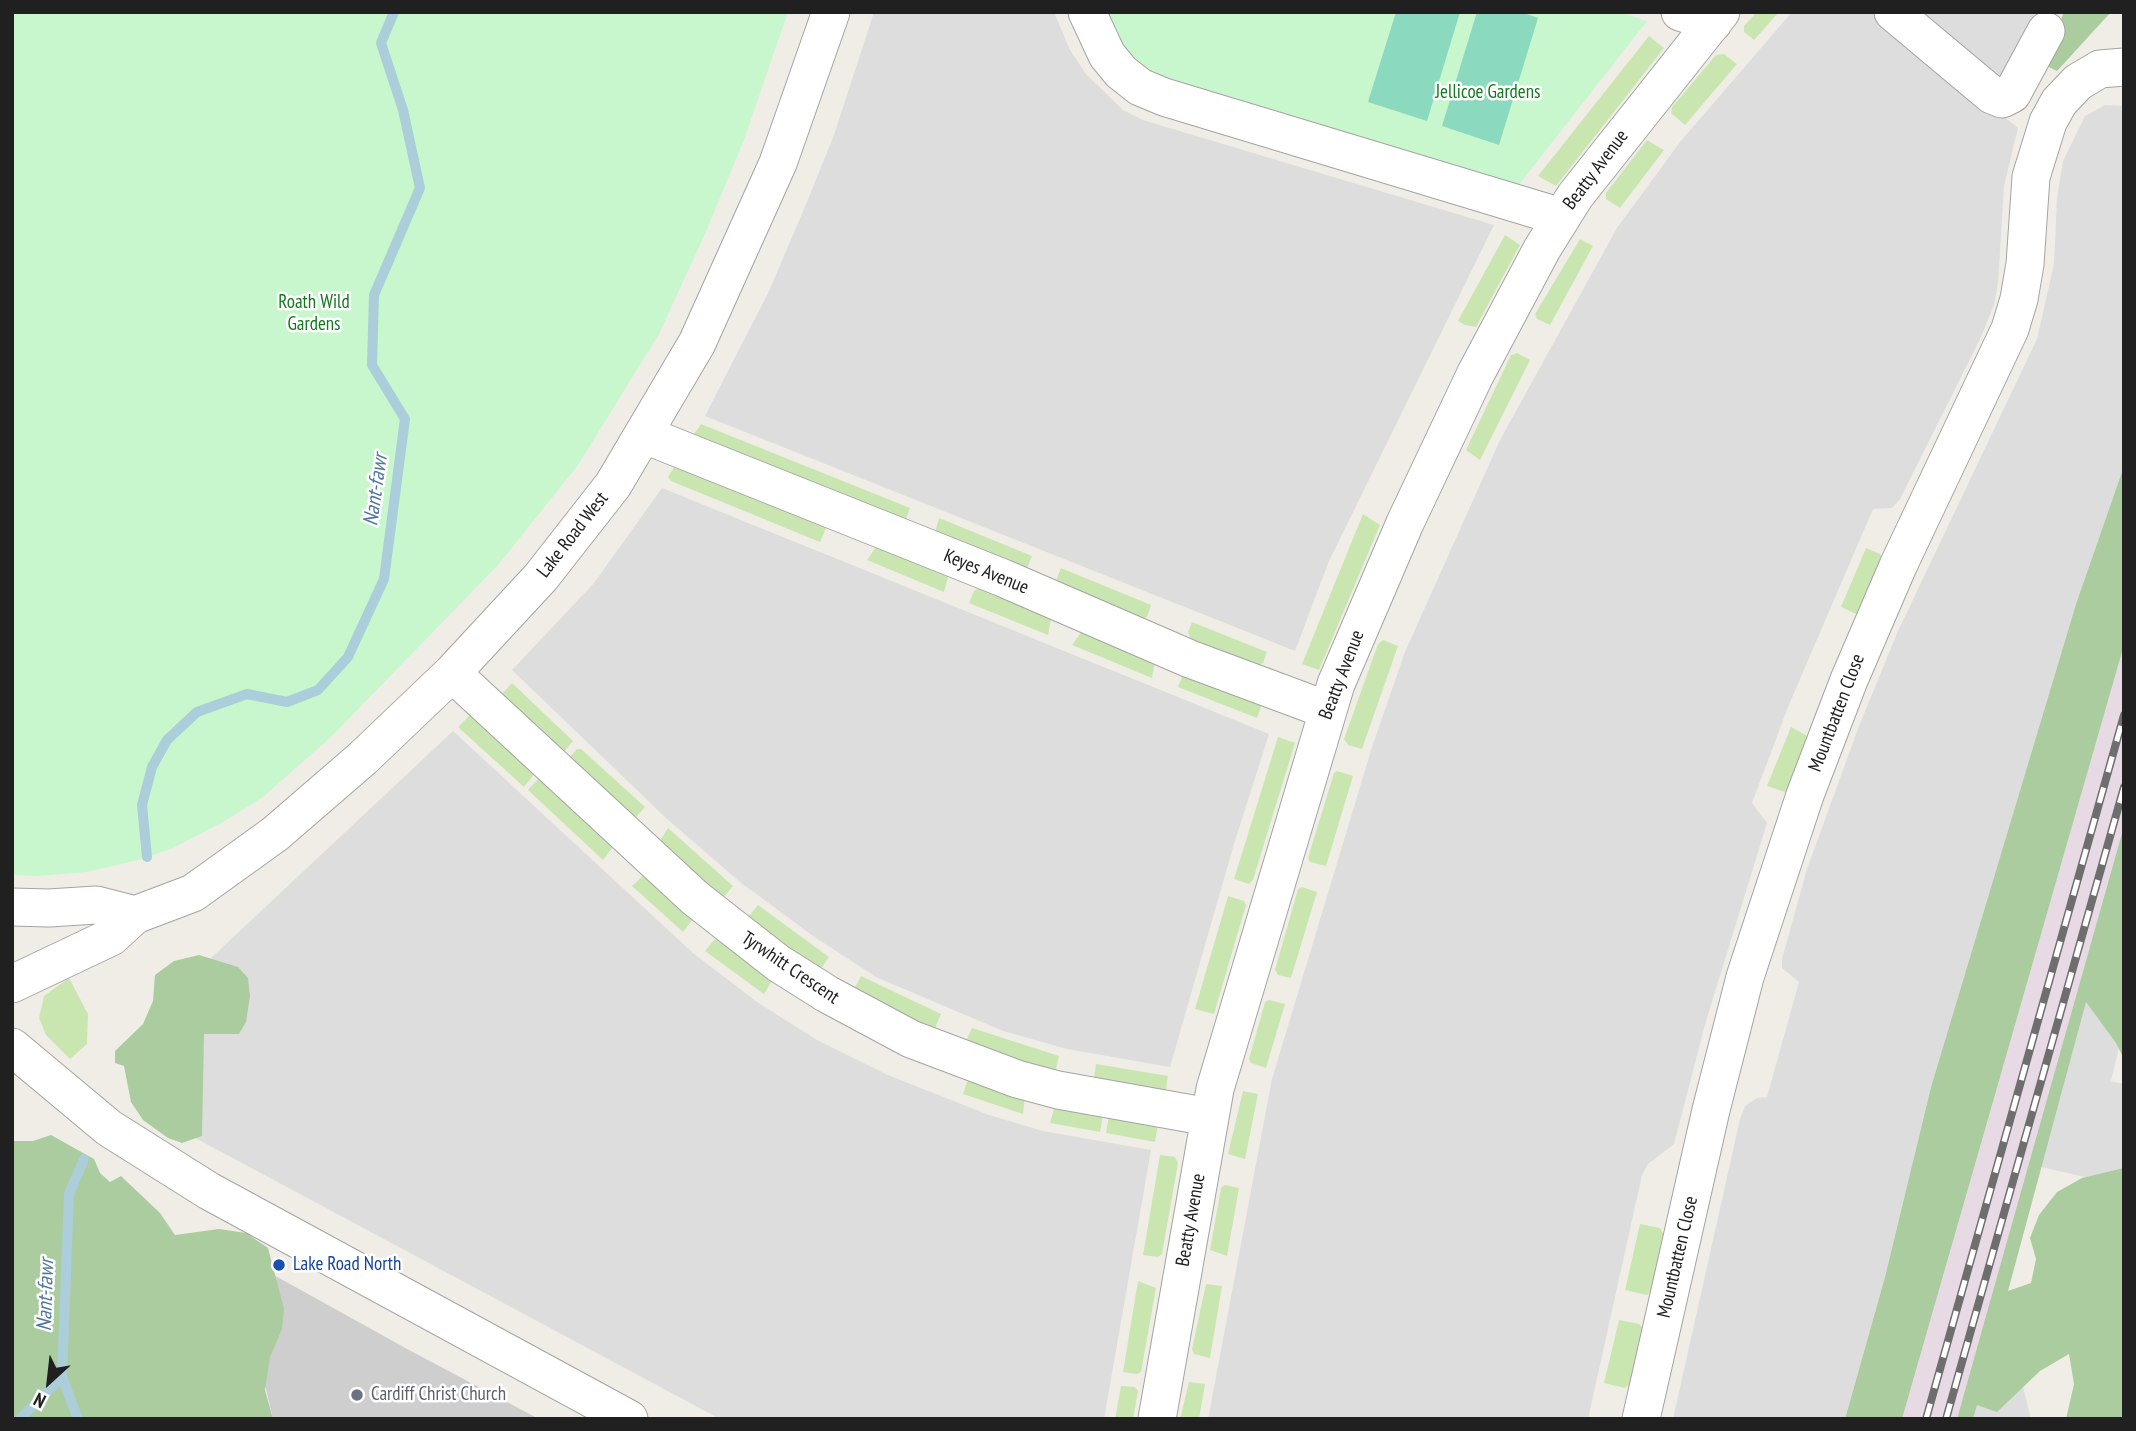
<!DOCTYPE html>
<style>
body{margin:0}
#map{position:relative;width:2136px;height:1431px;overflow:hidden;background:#f0ede7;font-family:"PT Sans Narrow",sans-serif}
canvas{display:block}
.frame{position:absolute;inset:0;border:14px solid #202020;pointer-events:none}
.north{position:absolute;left:14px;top:1347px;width:70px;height:70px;-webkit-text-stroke:5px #fff;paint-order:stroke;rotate:207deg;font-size:19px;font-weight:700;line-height:28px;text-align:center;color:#202020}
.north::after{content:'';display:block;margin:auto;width:24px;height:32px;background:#202020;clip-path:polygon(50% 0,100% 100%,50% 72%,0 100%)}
</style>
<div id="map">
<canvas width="2136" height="1431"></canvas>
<div class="frame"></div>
<div class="north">N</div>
</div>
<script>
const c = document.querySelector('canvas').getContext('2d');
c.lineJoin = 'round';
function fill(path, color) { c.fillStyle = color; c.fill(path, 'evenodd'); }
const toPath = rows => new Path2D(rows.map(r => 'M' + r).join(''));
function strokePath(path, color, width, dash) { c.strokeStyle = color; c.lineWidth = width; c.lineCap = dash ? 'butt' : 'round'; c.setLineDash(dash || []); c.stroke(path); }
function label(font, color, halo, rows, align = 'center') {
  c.font = font + ' "PT Sans Narrow",sans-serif'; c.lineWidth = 5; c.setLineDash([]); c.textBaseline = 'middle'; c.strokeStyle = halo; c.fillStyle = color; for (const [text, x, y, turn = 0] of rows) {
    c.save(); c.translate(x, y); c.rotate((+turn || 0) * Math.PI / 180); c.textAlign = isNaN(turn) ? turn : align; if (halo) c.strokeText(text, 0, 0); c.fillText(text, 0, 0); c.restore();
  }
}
fill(toPath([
 [874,12,1054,12,1070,50,1086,74,1123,110,1143,120,1494,225,1329,561,1295,651,705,416,769,291,804,209,834,135],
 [1792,12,1875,12,2018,128,2004,186,1998,283,1994,305,1981,337,1900,499,1892,508,1873,509,1788,707,1752,803,1767,823,1706,1021,1674,1144,1648,1164,1642,1175,1588,1419,1208,1419,1272,1079,1372,747,1405,652,1500,440,1617,228,1680,142],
 [1912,12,2042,12,1999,81],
 [2105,105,2124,106,2124,466,2076,604,1931,1087,1885,1277,1845,1419,1673,1419,1740,1119,1745,1106,1757,1098,1767,1097,1799,982,1782,968,1782,959,1807,869,1859,726,1898,631,2037,339,2054,264,2057,198,2063,161,2085,116],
 [662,488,1269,734,1234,844,1170,1067,1067,1049,1003,1031,876,977,813,936,740,882,666,818,512,670,594,583],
 [453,731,693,953,757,1002,817,1040,888,1075,989,1115,1043,1131,1151,1150,1104,1419,720,1419,171,1125,195,973],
 [2082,997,2090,1001,2121,1039,2111,1081,2124,1084,2124,1186,2037,1166],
 [1989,1359,2018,1367,2031,1419,1973,1419]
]), '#dedddd');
fill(toPath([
 [2124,645,2124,826,1998,1281,1957,1419,1902,1419]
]), '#e8dae5');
fill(toPath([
 [234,1253,409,1350,539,1419,273,1419]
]), '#cecece');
fill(toPath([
 [1757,12,1779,12,1754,40,1744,32,1744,26],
 [1649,36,1664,48,1556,186,1538,176],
 [1724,54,1737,64,1685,125,1671,113,1672,107,1716,55],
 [1647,140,1664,150,1620,208,1606,199,1606,193],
 [1505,235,1520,245,1476,327,1465,325,1458,321],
 [1580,239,1593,246,1550,325,1537,319,1535,314],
 [1517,353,1530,360,1480,460,1466,450,1511,355],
 [701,424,910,508,906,519,900,521,692,437],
 [675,466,827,526,820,542,671,481,668,477],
 [1363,514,1380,525,1319,670,1302,664],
 [939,518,1032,556,1027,568,1022,571,935,532],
 [876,547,948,577,944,592,867,560],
 [1866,548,1880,554,1884,561,1862,609,1856,614,1841,607],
 [1061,568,1151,605,1147,617,1140,620,1056,581],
 [979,588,1051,619,1048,635,969,603,974,591],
 [1192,622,1267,652,1263,663,1256,666,1191,640,1188,632],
 [1082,631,1155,661,1152,678,1072,645],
 [1383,640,1398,646,1362,749,1348,745,1344,739,1378,644],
 [1188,673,1259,702,1261,707,1257,718,1178,687,1182,677],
 [512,683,573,741,563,753,499,697],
 [472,713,535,773,524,787,458,727],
 [1791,727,1811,738,1790,790,1785,792,1767,786],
 [1278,737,1295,743,1253,880,1249,884,1234,879],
 [577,749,581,749,645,807,636,817,626,817,569,758],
 [1337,771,1353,776,1326,866,1310,862,1308,858,1334,773],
 [540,777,611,843,612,848,603,860,528,790],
 [668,828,733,886,723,898,658,844],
 [644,875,692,915,692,920,683,932,632,886],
 [1302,887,1317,892,1291,978,1278,975,1275,970,1298,889],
 [1228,896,1244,901,1246,905,1214,1014,1195,1009],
 [758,905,829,957,820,970,748,917],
 [719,939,770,978,771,982,764,994,705,951,714,940],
 [861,976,941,1014,935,1028,930,1029,854,989],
 [69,978,88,1014,87,1044,70,1059,46,1035,39,1018,44,996],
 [1269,1000,1285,1004,1266,1068,1251,1063,1249,1059,1265,1002],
 [972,1028,1059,1056,1056,1069,1052,1073,966,1041],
 [1096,1064,1168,1076,1166,1089,1162,1093,1097,1082,1094,1078],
 [973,1080,1025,1097,1023,1114,963,1094,967,1082],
 [1243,1091,1258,1094,1245,1159,1228,1154],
 [1060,1107,1103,1114,1100,1132,1050,1123,1054,1109],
 [1109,1116,1158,1124,1155,1142,1106,1133],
 [1160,1155,1175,1157,1178,1163,1162,1254,1158,1257,1143,1255],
 [1225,1185,1239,1188,1227,1256,1210,1250,1221,1188],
 [1640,1224,1660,1228,1664,1235,1651,1292,1647,1295,1625,1290],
 [1138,1281,1156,1288,1141,1372,1137,1374,1123,1372],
 [1206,1284,1222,1286,1210,1358,1194,1354,1192,1349],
 [1619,1320,1639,1324,1644,1329,1631,1383,1625,1388,1604,1383],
 [1189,1382,1205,1384,1199,1419,1180,1419],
 [1121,1386,1135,1387,1138,1391,1133,1419,1115,1419]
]), '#c9e6b1');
fill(toPath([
 [2064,12,2111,12,2057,71,2043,64],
 [2124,466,2124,645,1902,1419,1845,1419,1885,1277,1931,1087,2076,604],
 [2124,826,2124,1059,2116,1043,2086,1002,2008,1291,2031,1283,2036,1259,2030,1238,2039,1215,2057,1192,2082,1178,2124,1168,2124,1419,2066,1419,2074,1384,2069,1354,2040,1371,1997,1412,1977,1405,1973,1419,1957,1419],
 [199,955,238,967,248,978,250,996,246,1022,239,1034,204,1034,202,1136,182,1143,168,1138,143,1120,131,1102,124,1066,115,1063,115,1051,143,1024,153,1001,155,975,174,961],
 [51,1135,94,1159,100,1173,110,1182,121,1176,160,1213,175,1235,219,1229,246,1233,268,1248,284,1309,282,1329,270,1357,265,1390,273,1419,12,1419,12,1141,33,1141]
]), '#abcc9f');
fill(toPath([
 [12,12,788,12,744,140,704,236,659,334,578,465,499,564,331,737,263,797,223,822,173,848,142,859,87,872,38,876,12,875],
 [1104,12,1620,12,1647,21,1518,186,1152,75,1130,59]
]), '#c8f6cd');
fill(toPath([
 [1396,12,1460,12,1427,121,1368,102],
 [1477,12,1521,12,1538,18,1499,145,1442,126]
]), '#8bd9be');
strokePath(toPath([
 [147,857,142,805,152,767,167,740,197,712,247,694,287,702,318,690,348,657,384,579,405,419,372,365,374,295,420,188,403,110,381,43,394,12],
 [62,1377,78,1419],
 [20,1419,62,1377,69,1194,84,1159]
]), '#abceda', 10);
const minor = toPath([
 [1087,12,1107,55,1121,72,1140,87,1164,97,1561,217],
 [1680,12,1713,23],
 [1893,12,1992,95,2002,99,2012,94,2046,31],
 [645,435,1003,578,1190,659,1327,710],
 [452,673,695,898,778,963,827,994,911,1039,1017,1079,1058,1090,1209,1117],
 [12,907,49,908,96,905,135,915],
 [12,984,111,937,135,915,193,893,275,834,363,758,452,673,541,577,613,485,697,343,778,163,831,12],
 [12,1047,109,1128,209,1191,629,1419],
 [1157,1419,1215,1089,1336,684,1405,523,1475,375,1542,249,1575,196,1721,12],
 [1641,1419,1711,1110,1745,977,1805,795,1849,680,1898,566,2010,329,2019,299,2025,264,2031,177,2048,122,2059,102,2078,82,2100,69,2124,67]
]);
strokePath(minor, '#a4a4a4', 39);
strokePath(minor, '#fff', 37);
const rail = toPath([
 [1926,1419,2124,715],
 [1946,1419,2124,787]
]);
strokePath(rail, '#6e6e6e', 8);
strokePath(rail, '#fff', 5, [16]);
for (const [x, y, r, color] of [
 [279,1265,7,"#1a4fb4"],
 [357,1395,7,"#6b7280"]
]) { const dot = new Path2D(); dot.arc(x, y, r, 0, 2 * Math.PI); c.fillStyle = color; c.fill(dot); strokePath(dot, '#fff', 2.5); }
label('19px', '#147820', '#fff', [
 ["Jellicoe Gardens",1488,93],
 ["Roath Wild",314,303],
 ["Gardens",314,325]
]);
label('19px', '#202020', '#fff', [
 ["Beatty Avenue",1596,170,-53],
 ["Lake Road West",573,535,-52],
 ["Keyes Avenue",986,572,22],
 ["Beatty Avenue",1342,675,-69],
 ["Mountbatten Close",1837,713,-69],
 ["Tyrwhitt Crescent",790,968,34],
 ["Beatty Avenue",1191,1220,-80],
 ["Mountbatten Close",1678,1257,-77]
]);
label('19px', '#164399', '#fff', [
 ["Lake Road North",293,1265]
], 'left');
label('19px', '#5b616d', '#fff', [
 ["Cardiff Christ Church",371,1395]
], 'left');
label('italic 21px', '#5076a1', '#fff', [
 ["Nant-fawr",376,490,-82],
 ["Nant-fawr",46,1295,-88]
]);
</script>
